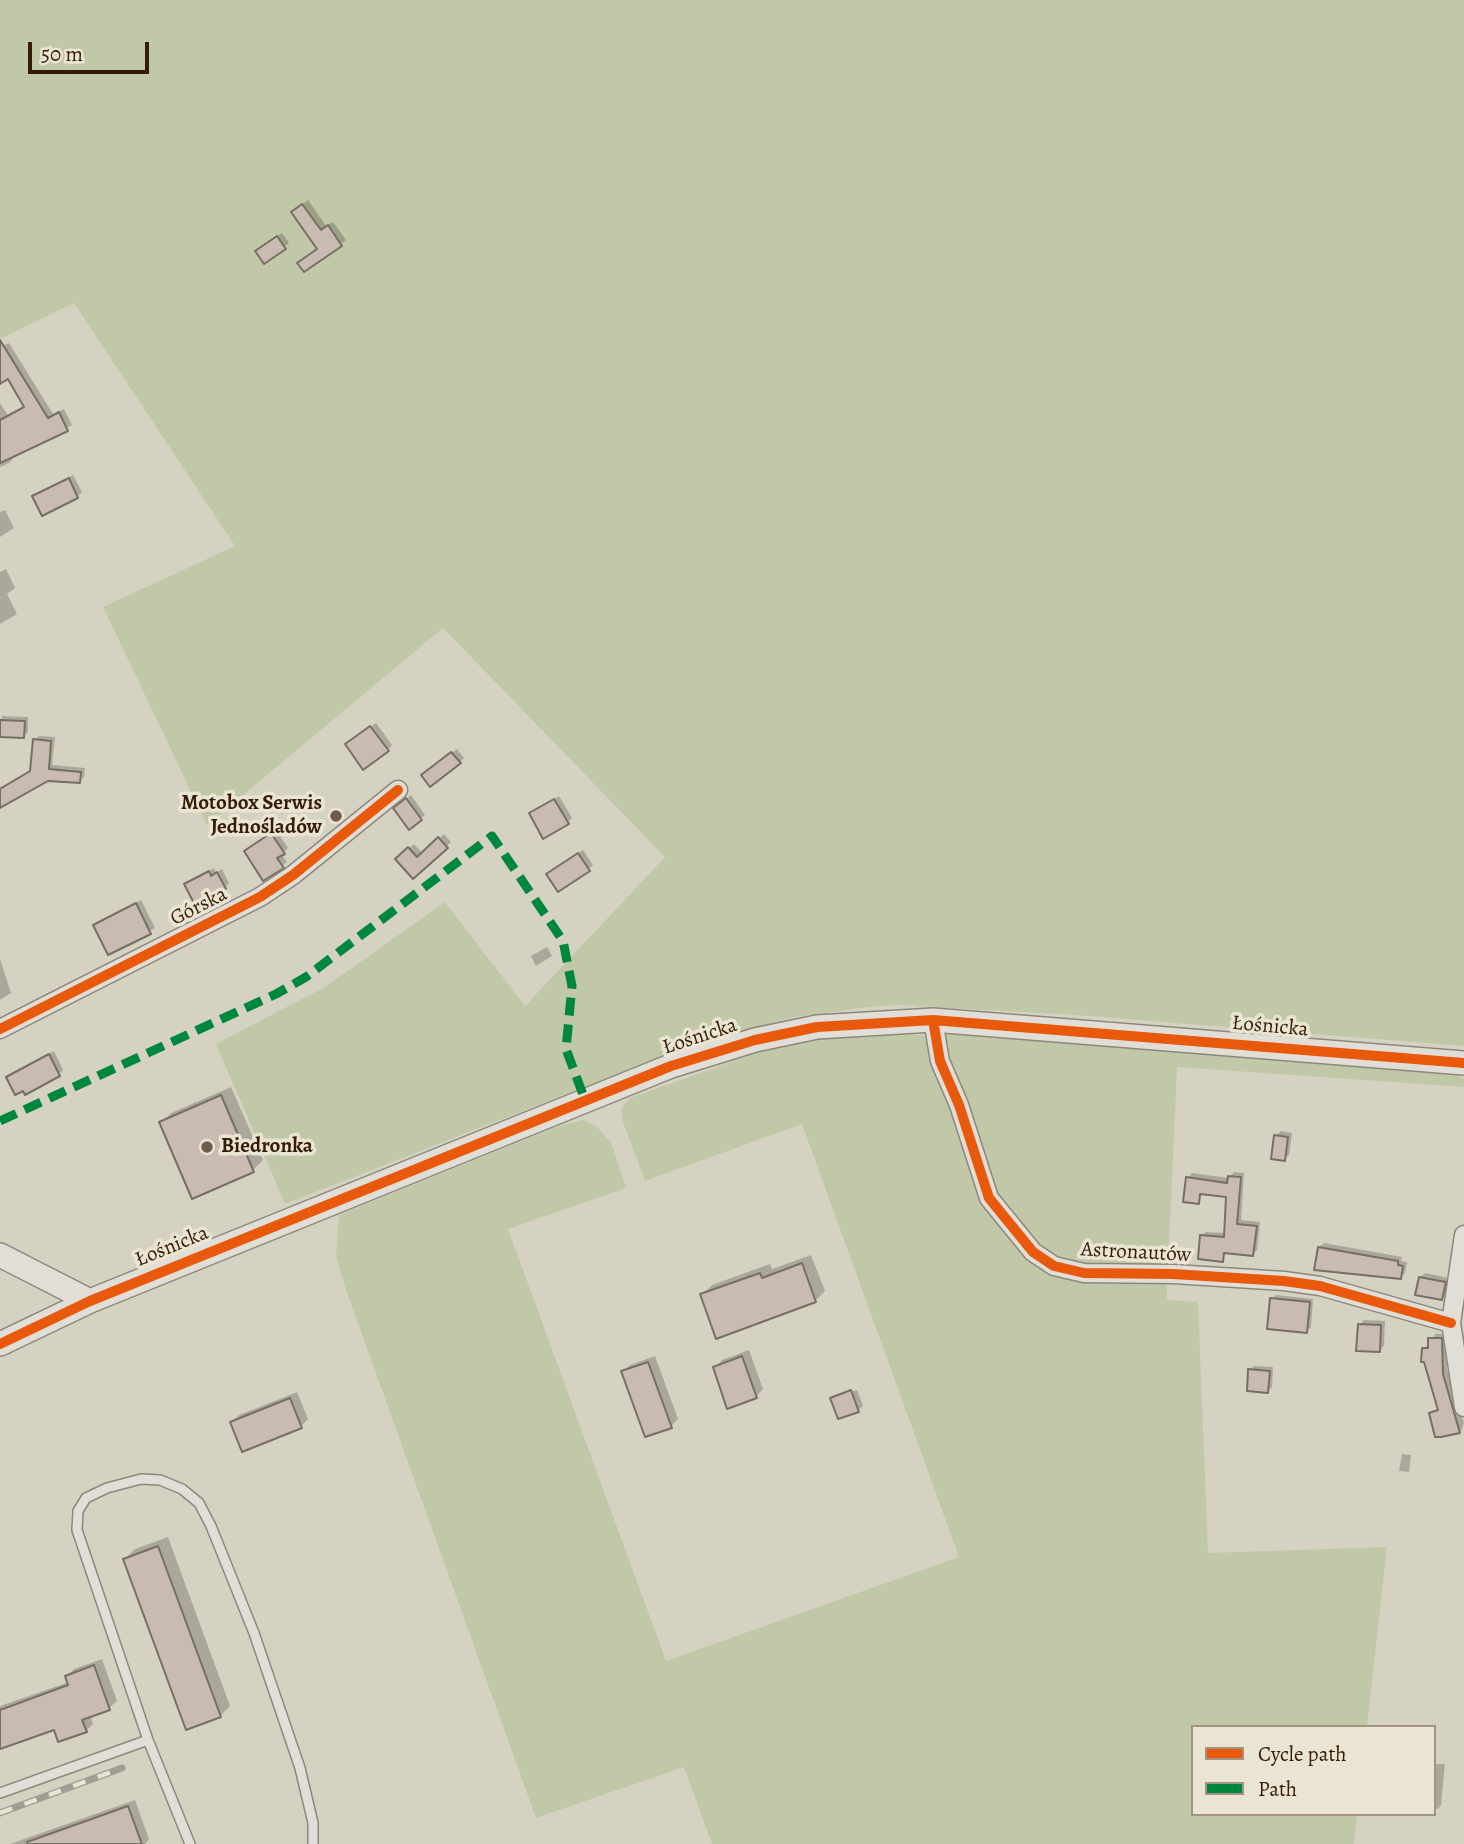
<!DOCTYPE html>
<meta charset="utf-8">
<style>
body{margin:0}
#map{position:relative;width:1464px;height:1844px;overflow:hidden;background:#d6d2c2;font-family:Alegreya,serif}
canvas{display:block}
.legend{position:absolute;left:1191px;top:1725px;width:245px;height:91px;box-sizing:border-box;background:#eae5d2;border:2px solid #a29482;margin:0;padding:9px 12px;list-style:none;font-size:21px;color:#361b09}
.legend li{display:flex;align-items:center;gap:14px;height:35px}
.legend b{width:35px;border:2px solid #a29482}
.scale{position:absolute;left:28px;top:42px;width:121px;height:32px;box-sizing:border-box;border:4px solid #361b09;border-top:0;padding-left:9px;font-size:21px;line-height:24px;white-space:nowrap;color:#361b09;-webkit-text-stroke:5px #eae5d2;paint-order:stroke}
</style>
<div id="map">
<canvas width="1464" height="1844"></canvas>
<ul class="legend">
<li><b style="height:9px;background:#e8590c"></b>Cycle path</li>
<li><b style="height:9px;background:#00873e"></b>Path</li>
</ul>
<div class="scale">50 m</div>
</div>
<script>
const c = document.querySelector('canvas').getContext('2d');
c.lineJoin = 'round';
function fill(path, color) { c.fillStyle = color; c.fill(path, 'evenodd'); }
const toPath = rows => new Path2D(rows.map(r => 'M' + r).join(''));
function strokePath(path, color, width, dash) { c.strokeStyle = color; c.lineWidth = width; c.lineCap = dash ? 'butt' : 'round'; c.setLineDash(dash || []); c.stroke(path); }
function label(font, color, halo, rows, align = 'center') {
  c.font = font + ' Alegreya,serif'; c.lineWidth = 7; c.setLineDash([]); c.textBaseline = 'middle'; c.strokeStyle = halo; c.fillStyle = color; for (const [text, x, y, turn = 0] of rows) {
    c.save(); c.translate(x, y); c.rotate((+turn || 0) * Math.PI / 180); c.textAlign = isNaN(turn) ? turn : align; if (halo) c.strokeText(text, 0, 0); c.fillText(text, 0, 0); c.restore();
  }
}
fill(toPath([
 [0,0,1464,0,1464,1046,1075,1015,899,1005,868,1007,791,1018,699,1042,285,1204,216,1044,325,987,445,902,525,1006,665,857,443,628,207,825,103,607,235,546,74,303,0,339],
 [899,1033,926,1036,982,1194,1032,1259,1167,1282,1167,1300,1198,1302,1208,1553,1387,1547,1367,1727,1193,1727,1193,1814,1357,1814,1354,1844,712,1844,684,1767,536,1818,346,1290,336,1256,339,1215,559,1126,584,1120,597,1127,611,1142,626,1188,508,1229,666,1661,959,1557,802,1124,645,1181,623,1122,621,1109,630,1098,779,1045,827,1035],
 [944,1033,1458,1075,1464,1079,1464,1087,1177,1067,1168,1269,1091,1265,1051,1257,1031,1243,992,1190,948,1071]
]), '#c1c8a8');
fill(toPath([
 [308,200,326,226,333,222,346,240,305,270,319,248,297,208],
 [282,233,289,243,284,247,262,247],
 [9,343,53,414,64,409,72,425,12,455,13,459,9,463,0,467,0,403,20,434,36,424,0,361,0,347],
 [73,475,82,492,77,497,34,497],
 [5,510,14,528,0,537,0,512],
 [6,569,15,588,7,594,17,614,0,624,0,572],
 [2,716,28,717,28,732,23,737,0,736],
 [376,723,392,745,388,750,351,740],
 [39,736,55,737,52,765,85,768,84,777,79,781,47,779,0,796,2,787,32,770,34,740],
 [457,749,464,758,460,762,428,771],
 [411,795,425,815,420,819,400,804],
 [559,796,572,818,568,822,531,814],
 [276,830,288,848,281,854,287,862,282,866,250,847],
 [444,834,451,842,413,877,397,859,414,844,423,854],
 [583,850,593,865,588,870,553,870],
 [214,868,216,873,222,869,229,883,220,895,186,885],
 [141,900,155,928,109,953,95,925],
 [547,947,552,956,536,966,531,956],
 [0,959,11,993,0,1000],
 [54,1051,63,1070,59,1074,8,1077],
 [231,1087,263,1160,253,1170,161,1123,171,1113],
 [1281,1131,1292,1133,1289,1155,1284,1159,1276,1135],
 [1234,1172,1244,1173,1241,1220,1260,1222,1257,1250,1253,1254,1227,1251,1222,1260,1201,1236,1206,1232,1226,1233,1228,1196,1203,1193,1198,1202,1188,1178,1192,1173,1229,1178],
 [1324,1243,1402,1257,1401,1261,1407,1262,1405,1273,1400,1277,1319,1247],
 [811,1255,825,1291,815,1301,702,1295,712,1285,770,1264,772,1269],
 [1425,1273,1449,1278,1446,1294,1442,1298,1420,1277],
 [1276,1295,1313,1299,1311,1327,1306,1331,1272,1299],
 [1364,1320,1385,1321,1384,1346,1379,1350,1359,1325],
 [1435,1334,1446,1334,1447,1369,1464,1423,1461,1431,1436,1435,1431,1413,1439,1408,1423,1349,1430,1344],
 [749,1350,763,1389,756,1397,715,1368,722,1360],
 [655,1356,678,1419,671,1426,623,1372,630,1365],
 [1254,1366,1273,1367,1272,1387,1267,1391,1250,1370],
 [857,1390,863,1406,858,1410,832,1398],
 [297,1392,308,1419,301,1426,232,1423,239,1415],
 [1402,1454,1411,1455,1409,1472,1399,1471],
 [168,1537,230,1706,220,1716,125,1559,135,1549],
 [102,1659,117,1701,109,1708,90,1715,93,1724,86,1731,55,1728,0,1742,0,1706,69,1682,67,1676,74,1669],
 [1434,1764,1445,1764,1441,1805,1438,1809,1434,1808],
 [135,1800,149,1839,145,1844,10,1844]
]), '#0003');
const building = toPath([
 [302,204,321,230,328,225,342,246,304,272,297,263,317,249,291,212,302,204],
 [277,236,286,249,264,264,255,251,277,236],
 [0,340,48,418,59,412,68,431,0,463,0,420,24,407,8,379,0,384,0,340],
 [69,478,78,498,42,516,32,496,69,478],
 [0,720,25,721,24,738,0,737,0,720],
 [370,726,389,751,363,770,345,744,370,726],
 [33,739,51,741,49,769,81,772,80,783,48,781,0,808,0,789,30,771,33,739],
 [451,752,461,763,430,787,421,775,451,752],
 [406,798,422,820,409,830,393,808,406,798],
 [554,799,569,824,543,839,529,813,554,799],
 [271,833,285,854,277,858,284,868,263,881,244,851,271,833],
 [438,837,448,848,413,879,395,859,408,847,417,857,438,837],
 [578,853,590,871,558,892,546,874,578,853],
 [209,871,211,876,217,872,226,889,219,893,221,896,197,909,184,884,209,871],
 [136,903,151,934,108,955,93,925,136,903],
 [49,1054,60,1076,25,1095,23,1091,15,1095,6,1077,49,1054],
 [221,1095,254,1172,192,1199,159,1122,221,1095],
 [1274,1135,1288,1137,1285,1161,1271,1159,1274,1135],
 [1228,1176,1241,1177,1237,1224,1257,1226,1253,1256,1224,1253,1223,1262,1198,1259,1200,1235,1224,1237,1226,1197,1200,1194,1199,1204,1183,1202,1186,1177,1227,1183,1228,1176],
 [1318,1247,1398,1261,1398,1265,1403,1266,1401,1279,1314,1270,1318,1247],
 [802,1263,816,1302,716,1339,700,1294,760,1273,762,1278,802,1263],
 [1419,1277,1446,1282,1442,1300,1415,1295,1419,1277],
 [1270,1298,1310,1302,1307,1333,1267,1329,1270,1298],
 [1358,1324,1381,1325,1380,1352,1356,1351,1358,1324],
 [1428,1338,1442,1338,1443,1374,1460,1433,1441,1437,1435,1437,1429,1413,1438,1410,1424,1362,1421,1362,1422,1348,1428,1348,1428,1338],
 [742,1356,757,1398,727,1409,713,1367,742,1356],
 [648,1362,672,1428,645,1437,621,1371,648,1362],
 [1248,1369,1270,1371,1268,1393,1247,1391,1248,1369],
 [851,1390,859,1412,838,1419,830,1398,851,1390],
 [290,1398,302,1428,242,1452,230,1422,290,1398],
 [158,1546,221,1717,186,1730,123,1559,158,1546],
 [94,1665,110,1710,82,1720,87,1732,58,1742,54,1730,0,1749,0,1710,68,1685,65,1676,94,1665],
 [128,1806,142,1844,28,1844,27,1842,128,1806]
]);
fill(building, '#c9bbb1');
strokePath(building, '#766f64', 2);
const service = toPath([
 [0,1793,148,1740],
 [190,1844,148,1740,77,1530,78,1511,86,1498,107,1488,141,1479,160,1480,182,1489,199,1503,211,1526,254,1633,300,1768,313,1823,313,1844]
]);
const minor = toPath([
 [933,1020,940,1061,959,1105,989,1198,1033,1252,1054,1266,1084,1273,1173,1274,1284,1281,1320,1286,1451,1323],
 [0,1029,260,897,293,875,398,790],
 [1464,1235,1451,1323,1464,1407]
]);
const tertiary = toPath([
 [0,1255,90,1301],
 [0,1344,90,1301,671,1066,755,1040,817,1027,933,1020,1464,1063]
]);
strokePath(service, '#8d877c', 12);
strokePath(minor, '#8d877c', 21);
strokePath(tertiary, '#8d877c', 26);
strokePath(service, '#e0ded6', 9);
strokePath(minor, '#e0ded6', 18);
strokePath(tertiary, '#e0ded6', 23);
const rail = toPath([
 [0,1813,122,1768]
]);
strokePath(rail, '#a19c94', 7);
strokePath(rail, '#eae5d2', 4.5, [13]);
strokePath(toPath([
 [0,1121,276,994,306,977,492,836,563,941,572,986,566,1049,585,1100]
]), '#00873e', 9, [18, 9]);
strokePath(toPath([
 [933,1020,940,1061,959,1105,989,1198,1033,1252,1054,1266,1084,1273,1173,1274,1284,1281,1320,1286,1451,1323],
 [0,1029,260,897,293,875,398,790],
 [0,1344,90,1301,671,1066,755,1040,817,1027,933,1020,1464,1063]
]), '#e8590c', 10);
for (const [x, y, r, color] of [
 [336,816,7,"#6e5b4a"],
 [207,1147,7,"#6e5b4a"]
]) { const dot = new Path2D(); dot.arc(x, y, r, 0, 2 * Math.PI); c.fillStyle = color; c.fill(dot); strokePath(dot, '#eae5d2', 2.5); }
label('bold 21px', '#361b09', '#eae5d2', [
 ["Motobox Serwis",322,804],
 ["Jednośladów",322,828],
 ["Biedronka",221,1147,"left"]
], 'right');
label('21px', '#361b09', '#eae5d2', [
 ["Górska",199,907,-27],
 ["Łośnicka",1270,1027,5],
 ["Łośnicka",700,1037,-18],
 ["Łośnicka",172,1247,-22],
 ["Astronautów",1136,1253,3]
]);
</script>
